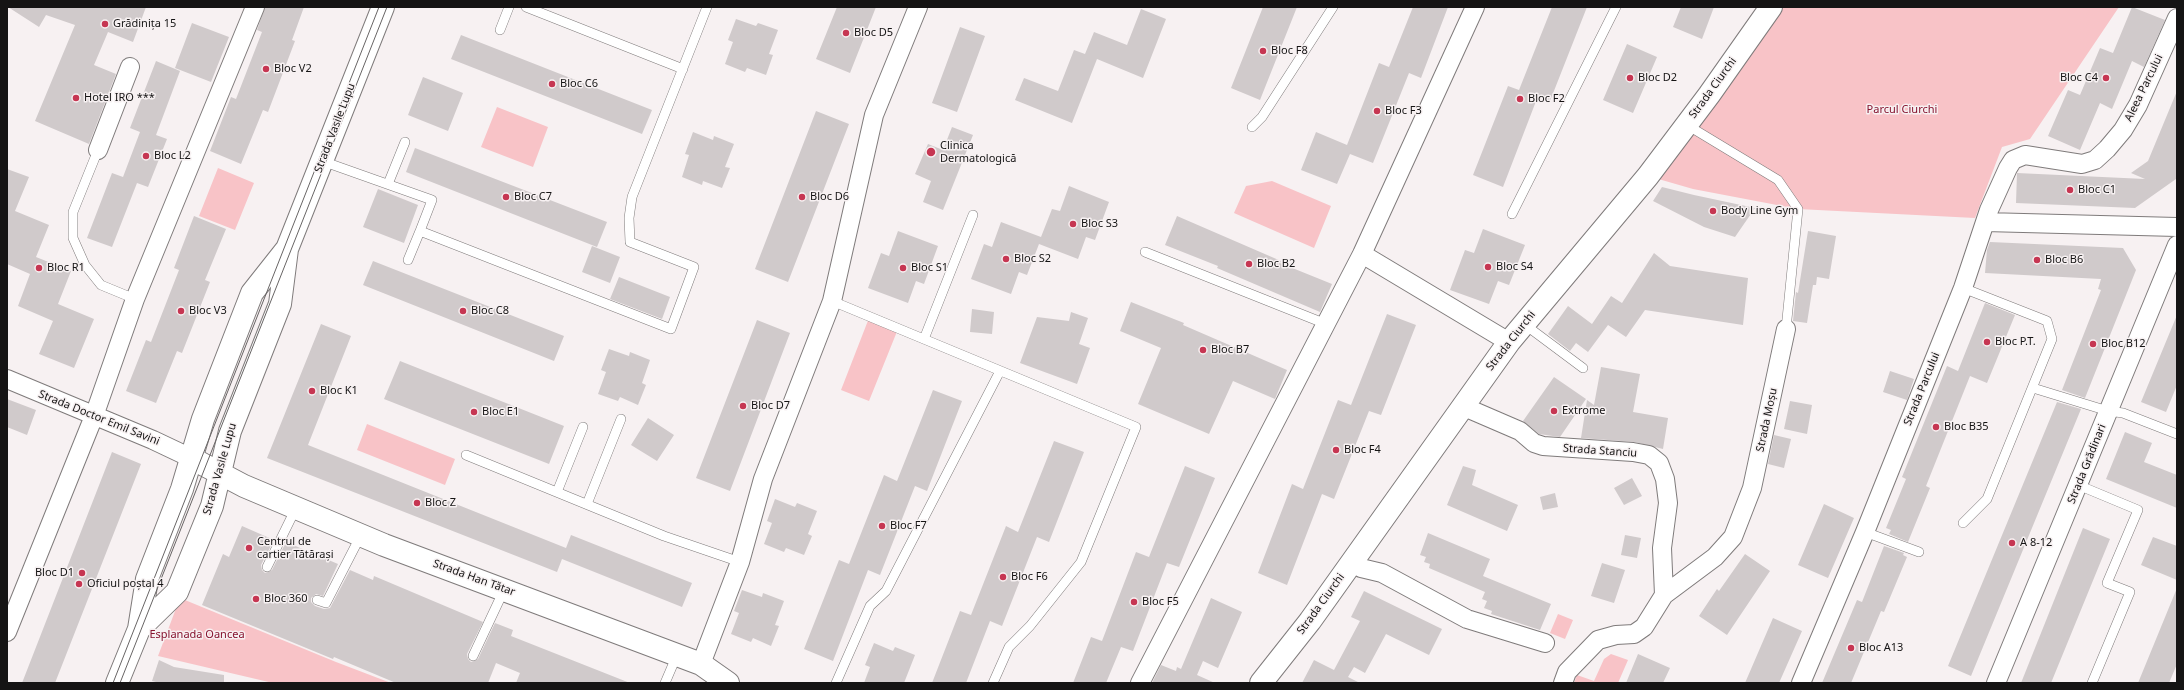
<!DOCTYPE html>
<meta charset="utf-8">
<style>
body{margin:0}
#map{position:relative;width:2184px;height:690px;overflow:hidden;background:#f7f1f2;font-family:"Noto Sans",sans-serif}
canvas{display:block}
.frame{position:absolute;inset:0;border:8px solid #151414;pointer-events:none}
</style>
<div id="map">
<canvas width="2184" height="690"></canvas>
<div class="frame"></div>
</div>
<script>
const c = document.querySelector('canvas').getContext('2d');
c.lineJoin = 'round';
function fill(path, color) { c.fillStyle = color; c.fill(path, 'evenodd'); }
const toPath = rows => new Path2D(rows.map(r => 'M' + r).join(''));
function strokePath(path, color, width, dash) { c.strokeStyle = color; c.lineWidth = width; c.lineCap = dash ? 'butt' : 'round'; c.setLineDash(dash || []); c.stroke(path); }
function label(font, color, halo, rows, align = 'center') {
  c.font = font + ' "Noto Sans",sans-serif'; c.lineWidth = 3; c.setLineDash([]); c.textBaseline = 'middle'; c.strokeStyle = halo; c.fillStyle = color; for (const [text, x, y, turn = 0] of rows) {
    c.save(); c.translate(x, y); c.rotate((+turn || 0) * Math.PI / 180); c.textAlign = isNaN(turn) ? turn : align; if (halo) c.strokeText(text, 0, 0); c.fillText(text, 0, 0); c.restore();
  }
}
fill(toPath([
 [1771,7,2119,7,2030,139,2002,147,1975,218,1798,209,1693,189,1648,176],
 [497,107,548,127,533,167,481,147],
 [218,168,254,183,235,230,199,216],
 [1272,181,1331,206,1314,248,1234,213,1246,186],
 [869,318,898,329,869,401,841,390],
 [367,424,455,459,445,485,357,450],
 [180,598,336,662,391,683,273,683,158,656],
 [1558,614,1573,620,1565,639,1550,633],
 [1611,654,1628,660,1618,683,1574,683,1577,675,1594,681,1604,659]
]), '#f8c3c7');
fill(toPath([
 [8,7,146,7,133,42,108,32,94,65,116,74,89,144,35,121,75,25,46,15,39,27],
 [265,7,304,7,292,40,295,41,268,112,263,110,241,164,210,151,231,97,236,99,262,32,257,30],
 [837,7,876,7,850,73,816,59],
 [1263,7,1297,7,1260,100,1231,88],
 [1413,7,1448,7,1421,78,1409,73,1373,163,1350,154,1337,184,1301,170,1316,132,1347,145,1379,63,1389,67],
 [1552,7,1587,7,1550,101,1538,96,1503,187,1473,175,1508,86,1519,90],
 [1681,7,1714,7,1702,39,1673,27],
 [2132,7,2165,20,2144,67,2132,61,2112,109,2100,103,2080,150,2048,136,2068,90,2080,95,2100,48,2113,53],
 [1141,9,1166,19,1143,78,1097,59,1072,123,1015,100,1024,78,1058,91,1074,50,1085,54,1094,32,1127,45],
 [736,19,756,26,758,23,778,30,769,54,773,55,766,75,747,68,745,72,725,64,733,42,728,40],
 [192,23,229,37,211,82,175,68],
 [960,27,985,36,957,112,932,103],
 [461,35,652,110,642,134,451,59],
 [1627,44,1657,57,1633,113,1603,100],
 [156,61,180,71,156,135,167,139,148,187,137,183,112,247,87,238,112,173,123,177,140,132,130,128],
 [423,77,463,93,448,131,408,115],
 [2177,91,2177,176,2176,179,2135,208,2016,203,2017,173,2145,179,2131,173,2148,161],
 [816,111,849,124,788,282,755,269],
 [952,127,973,135,943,210,923,202,931,181,915,174,928,144,943,150],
 [693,132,713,140,714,136,734,144,725,167,730,168,722,188,703,181,702,185,682,177,689,155,685,154],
 [415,148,607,222,597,247,406,172],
 [7,169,29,177,15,211,49,225,36,257,71,271,58,304,94,319,74,368,39,354,53,321,18,306,30,274,7,264],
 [1069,186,1109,202,1095,240,1086,237,1078,259,1039,244,1027,275,1019,272,1011,294,971,279,984,244,992,247,1001,222,1041,237,1052,209,1060,211],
 [1662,187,1694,195,1755,208,1735,237,1704,227,1653,201],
 [378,189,418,205,404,243,363,227],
 [194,216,226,229,205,280,210,282,182,353,177,351,156,403,126,391,146,340,151,342,179,270,174,268],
 [1177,216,1281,261,1280,263,1332,284,1320,312,1217,268,1218,266,1165,245],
 [1483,229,1525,245,1509,285,1498,281,1489,304,1450,290,1465,250,1474,253],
 [898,231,938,246,924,284,916,281,908,303,868,288,881,253,889,256],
 [1808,231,1836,236,1829,279,1817,277,1816,285,1813,285,1807,323,1793,321,1796,292,1798,293],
 [1990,242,2123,248,2136,270,2085,398,2062,390,2101,290,2098,289,2101,279,1985,273,1987,250],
 [592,246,620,257,610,283,582,272],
 [1654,253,1670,266,1748,278,1743,325,1645,310,1626,337,1608,325,1588,352,1576,343,1570,351,1548,334,1568,306,1592,324,1611,296,1622,303],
 [373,261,564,336,554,361,363,285],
 [619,277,670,297,662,319,610,299],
 [1131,302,1184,323,1183,325,1287,370,1275,399,1233,381,1209,434,1138,404,1161,348,1120,331],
 [1985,303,2015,315,1987,383,1970,376,1926,486,1930,488,1908,542,1889,534,1891,530,1886,528,1906,479,1902,477,1947,366,1958,371],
 [972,309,994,312,992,334,970,332],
 [1071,312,1088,318,1079,344,1090,348,1077,384,1020,363,1037,317,1069,321],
 [1387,314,1416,325,1381,415,1369,411,1334,499,1322,494,1287,585,1258,573,1292,484,1303,489,1338,400,1351,405],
 [2177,315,2177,385,2166,412,2141,402],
 [757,320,790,333,730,491,696,478],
 [321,324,351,336,308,445,566,548,571,535,692,583,682,607,562,559,557,572,267,458],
 [609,349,629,356,630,352,650,360,642,383,646,385,638,405,620,397,618,401,598,394,606,372,601,370],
 [400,361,564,426,549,464,384,399],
 [1601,367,1640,374,1633,412,1668,418,1663,449,1635,442,1581,438,1587,400,1594,405],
 [1890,371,1914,379,1907,400,1883,392],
 [1554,377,1586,399,1560,437,1539,434,1523,421],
 [933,390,962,401,927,491,915,486,880,575,868,570,833,661,804,649,839,560,849,564,884,475,897,481],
 [7,399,36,410,27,435,7,427],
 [1790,401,1812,405,1807,434,1784,429],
 [2057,402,2081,409,1971,676,1948,666],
 [648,418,674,435,657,461,631,445],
 [2125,432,2152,443,2144,462,2177,475,2177,508,2106,479],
 [1774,435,1791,439,1784,468,1768,464],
 [1054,441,1084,452,1049,542,1037,537,1002,626,990,621,966,683,932,683,960,611,971,615,1006,526,1018,532],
 [112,452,141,464,55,683,22,683],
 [1185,466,1215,478,1179,567,1167,563,1133,651,1121,647,1106,683,1073,683,1091,637,1102,641,1136,552,1149,557],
 [1463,466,1476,470,1472,485,1518,505,1507,531,1447,505],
 [1632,478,1642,496,1624,505,1614,488],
 [1555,493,1558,507,1543,510,1540,497],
 [775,499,795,507,797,503,817,511,808,534,812,536,804,555,786,548,784,552,764,544,772,523,767,521],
 [1824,504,1854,518,1828,578,1798,565],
 [242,526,274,540,261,565,262,570,265,573,272,570,286,542,338,564,323,596,316,594,311,598,311,602,315,606,324,609,330,608,350,570,373,580,374,576,483,622,467,654,468,659,471,662,478,659,495,623,513,630,511,636,630,683,516,683,520,673,496,663,488,683,396,683,334,657,333,659,202,605,223,554,229,557],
 [2083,528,2110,539,2051,683,2021,683],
 [1428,533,1490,559,1483,576,1551,604,1540,630,1491,614,1492,611,1484,608,1487,601,1482,599,1485,592,1429,568,1430,564,1424,562,1426,557,1420,555],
 [1625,535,1641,538,1637,558,1621,555],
 [2153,537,2177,546,2177,580,2141,565],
 [1884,546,1904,553,1903,555,1907,557,1884,612,1881,611,1851,683,1822,683,1857,600,1862,602],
 [1745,554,1770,571,1727,635,1699,616,1717,589,1719,591],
 [1602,563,1625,570,1614,603,1591,596],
 [2177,588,2177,664,2169,683,2138,683],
 [742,590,762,597,763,593,784,601,775,625,779,626,771,646,753,638,751,642,731,634,739,613,734,611],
 [1364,591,1442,629,1429,655,1386,634,1365,673,1354,667,1348,677,1360,683,1302,683,1314,660,1334,670,1360,621,1351,617],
 [1211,598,1242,612,1218,668,1203,661,1197,675,1215,683,1152,683,1161,665,1176,671,1177,667,1181,669],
 [1773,618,1802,631,1779,683,1745,683],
 [874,643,893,651,895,647,915,655,904,683,864,683,870,667,865,665],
 [1638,654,1670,668,1663,683,1626,683],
 [159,660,174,667,224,675,224,683,160,683,152,681]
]), '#d0cacb');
const lane = toPath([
 [526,7,683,69],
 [500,30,509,7],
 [1687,125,1778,180,1798,209,1786,329],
 [1252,127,1262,117,1333,7],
 [98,150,73,212,73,238,85,265,101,285,135,299],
 [322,161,432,200,420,231],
 [388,184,405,142],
 [1512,214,1616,7],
 [1145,252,1326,324],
 [408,260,420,231,671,329,694,267,630,242,629,218,632,197,707,7],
 [1963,288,2047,321,2052,339,1987,499,1963,523],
 [832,301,1136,427,1081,562,1030,626,1009,647,993,683],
 [1524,324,1583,368],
 [924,339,973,215],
 [2033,388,2108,411,2123,413,2177,434],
 [466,455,664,536,740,562],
 [2078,485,2138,510,2107,583,2130,592,2092,683],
 [557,492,583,427],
 [587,504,621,419],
 [1865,532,1919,552],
 [267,567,296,508],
 [317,600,326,603,361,535],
 [473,656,504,590],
 [665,683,677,655],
 [836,683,870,606,886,591,1000,371]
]);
const street = toPath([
 [98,150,130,67],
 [1985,222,2177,227],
 [1362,254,1509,342],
 [7,379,153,440,191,458],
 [1462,406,1520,431,1534,443,1543,446,1633,452,1649,455,1659,463,1665,479,1668,503,1662,548,1664,595],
 [1351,561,1361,568,1382,573,1467,619,1545,643],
 [7,632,94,416,135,299,255,7],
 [701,664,740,562,763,479,832,301,874,115,918,7],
 [1140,683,1362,254,1475,7],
 [1563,683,1567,672,1598,640,1616,635,1634,634,1644,627,1664,595,1715,557,1733,537,1752,488,1786,329],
 [1801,683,1865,532,1963,288,1989,210,2008,168,2013,160,2025,155,2082,164,2095,160,2107,149,2123,130,2138,105,2177,18],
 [1996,683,2177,245]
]);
const secondary = toPath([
 [191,458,244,486,384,545,701,664,728,683],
 [139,629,177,592,212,506,230,431,280,304,287,249,383,7],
 [117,683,139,629,147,579,182,489,203,419,252,293,286,250],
 [1261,683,1310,621,1509,342,1648,176,1709,95,1771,7]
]);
strokePath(lane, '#7f7b7b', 10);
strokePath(street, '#7f7b7b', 20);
strokePath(secondary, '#7f7b7b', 24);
strokePath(lane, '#fff', 9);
strokePath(street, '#fff', 18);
strokePath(secondary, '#fff', 22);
strokePath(toPath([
 [113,683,379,7],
 [120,683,387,7]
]), '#686565', 1);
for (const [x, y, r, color] of [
 [105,24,4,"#c63652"],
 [846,33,4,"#c63652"],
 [1263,51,4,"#c63652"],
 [266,69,4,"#c63652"],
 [1630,78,4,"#c63652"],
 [2106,78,4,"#c63652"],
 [552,84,4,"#c63652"],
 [76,98,4,"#c63652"],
 [1520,99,4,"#c63652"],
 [1377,111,4,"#c63652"],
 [931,152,5,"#c63652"],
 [146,156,4,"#c63652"],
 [2070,190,4,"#c63652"],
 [506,197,4,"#c63652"],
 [802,197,4,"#c63652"],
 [1713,211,4,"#c63652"],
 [1073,224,4,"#c63652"],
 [1006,259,4,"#c63652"],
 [2037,260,4,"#c63652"],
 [1249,264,4,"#c63652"],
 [1488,267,4,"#c63652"],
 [39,268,4,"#c63652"],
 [903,268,4,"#c63652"],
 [181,311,4,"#c63652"],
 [463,311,4,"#c63652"],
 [1987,342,4,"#c63652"],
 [2093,344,4,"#c63652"],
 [1203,350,4,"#c63652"],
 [312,391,4,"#c63652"],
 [743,406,4,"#c63652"],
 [1554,411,4,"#c63652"],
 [474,412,4,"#c63652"],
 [1936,427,4,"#c63652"],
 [1336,450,4,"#c63652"],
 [417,503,4,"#c63652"],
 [882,526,4,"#c63652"],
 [2012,543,4,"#c63652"],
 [249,548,4,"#c63652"],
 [82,573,4,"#c63652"],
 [1003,577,4,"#c63652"],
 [79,584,4,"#c63652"],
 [256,599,4,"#c63652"],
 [1134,602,4,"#c63652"],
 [1851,648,4,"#c63652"]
]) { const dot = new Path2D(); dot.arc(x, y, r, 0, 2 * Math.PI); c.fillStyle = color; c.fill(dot); strokePath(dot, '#f7f1f2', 1.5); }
label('11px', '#151414', '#f7f1f2', [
 ["Grădinița 15",113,24],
 ["Bloc D5",854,33],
 ["Bloc F8",1271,51],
 ["Bloc V2",274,69],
 ["Bloc D2",1638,78],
 ["Bloc C4",2098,78,"right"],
 ["Bloc C6",560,84],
 ["Hotel IRO ***",84,98],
 ["Bloc F2",1528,99],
 ["Bloc F3",1385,111],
 ["Clinica",940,146],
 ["Dermatologică",940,159],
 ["Bloc L2",154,156],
 ["Bloc C1",2078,190],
 ["Bloc C7",514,197],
 ["Bloc D6",810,197],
 ["Body Line Gym",1721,211],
 ["Bloc S3",1081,224],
 ["Bloc S2",1014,259],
 ["Bloc B6",2045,260],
 ["Bloc B2",1257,264],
 ["Bloc S4",1496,267],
 ["Bloc R1",47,268],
 ["Bloc S1",911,268],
 ["Bloc V3",189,311],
 ["Bloc C8",471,311],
 ["Bloc P.T.",1995,342],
 ["Bloc B12",2101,344],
 ["Bloc B7",1211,350],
 ["Bloc K1",320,391],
 ["Bloc D7",751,406],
 ["Extrome",1562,411],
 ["Bloc E1",482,412],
 ["Bloc B35",1944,427],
 ["Bloc F4",1344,450],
 ["Bloc Z",425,503],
 ["Bloc F7",890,526],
 ["Centrul de",257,542],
 ["cartier Tătărași",257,555],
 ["A 8-12",2020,543],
 ["Bloc D1",74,573,"right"],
 ["Bloc F6",1011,577],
 ["Oficiul poștal 4",87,584],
 ["Bloc 360",264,599],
 ["Bloc F5",1142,602],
 ["Bloc A13",1859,648]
], 'left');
label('11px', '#151414', '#f7f1f2', [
 ["Strada Ciurchi",1713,88,-54],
 ["Aleea Parcului",2144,88,-64],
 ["Strada Vasile Lupu",335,128,-69],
 ["Strada Ciurchi",1511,341,-52],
 ["Strada Parcului",1922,389,-68],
 ["Strada Doctor Emil Savini",99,418,22],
 ["Strada Moșu",1767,420,-78],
 ["Strada Stanciu",1600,451,4],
 ["Strada Grădinari",2087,464,-68],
 ["Strada Vasile Lupu",220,469,-74],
 ["Strada Han Tătar",474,578,20],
 ["Strada Ciurchi",1321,604,-54]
]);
label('11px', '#86132f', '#f7f1f2', [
 ["Parcul Ciurchi",1902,110],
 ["Esplanada Oancea",197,635]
]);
</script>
